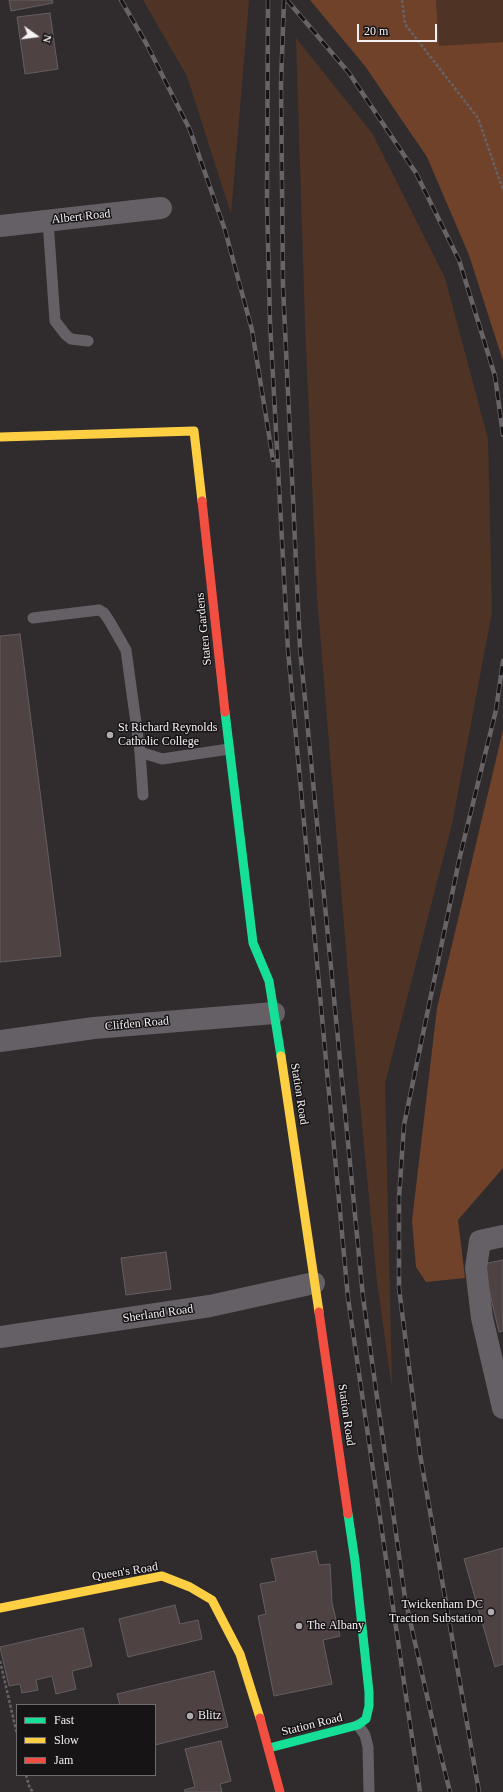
<!DOCTYPE html>
<style>
body{margin:0}
#map{position:relative;width:503px;height:1792px;overflow:hidden;background:#302c2e;font-family:Georgia,serif}
canvas{display:block}
.legend{position:absolute;left:16px;top:1704px;width:140px;height:72px;box-sizing:border-box;background:#171416;border:1px solid #706c6e;margin:0;padding:5px 7px;list-style:none;font-size:12px;color:#f5f0f3}
.legend li{display:flex;align-items:center;gap:8px;height:20px}
.legend b{width:20px;border:1px solid #706c6e}
.north{position:absolute;left:16px;top:16px;width:40px;height:40px;-webkit-text-stroke:3px #171416;paint-order:stroke;rotate:104deg;font-size:11px;font-weight:700;line-height:16px;text-align:center;color:#f5f0f3}
.north::after{content:'';display:block;margin:auto;width:14px;height:18px;background:#f5f0f3;clip-path:polygon(50% 0,100% 100%,50% 72%,0 100%)}
.scale{position:absolute;left:357px;top:24px;width:80px;height:18px;box-sizing:border-box;border:2px solid #f5f0f3;border-top:0;padding-left:5px;font-size:12px;line-height:14px;white-space:nowrap;color:#f5f0f3;-webkit-text-stroke:3px #171416;paint-order:stroke}
</style>
<div id="map">
<canvas width="503" height="1792"></canvas>
<ul class="legend">
<li><b style="height:5px;background:#16e098"></b>Fast</li>
<li><b style="height:5px;background:#ffcf43"></b>Slow</li>
<li><b style="height:5px;background:#f24e42"></b>Jam</li>
</ul>
<div class="north">N</div>
<div class="scale">20 m</div>
</div>
<script>
const c = document.querySelector('canvas').getContext('2d');
c.lineJoin = 'round';
function fill(path, color) { c.fillStyle = color; c.fill(path, 'evenodd'); }
const toPath = rows => new Path2D(rows.map(r => 'M' + r).join(''));
function strokePath(path, color, width, dash) { c.strokeStyle = color; c.lineWidth = width; c.lineCap = dash ? 'butt' : 'round'; c.setLineDash(dash || []); c.stroke(path); }
function label(font, color, halo, rows, align = 'center') {
  c.font = font + ' Georgia,serif'; c.lineWidth = 3; c.setLineDash([]); c.textBaseline = 'middle'; c.strokeStyle = halo; c.fillStyle = color; for (const [text, x, y, turn = 0] of rows) {
    c.save(); c.translate(x, y); c.rotate((+turn || 0) * Math.PI / 180); c.textAlign = isNaN(turn) ? turn : align; if (halo) c.strokeText(text, 0, 0); c.fillText(text, 0, 0); c.restore();
  }
}
fill(toPath([
 [143,0,249,0,231,214,187,76],
 [436,0,503,0,503,42,439,47],
 [296,38,372,133,445,278,488,439,492,612,452,824,385,1083,392,1388,377,1282,349,986,317,596,305,323]
]), '#4f3426');
fill(toPath([
 [310,0,436,0,439,46,503,42,503,361,469,255,427,157,365,66],
 [503,730,503,1168,458,1220,465,1278,426,1282,416,1267,412,1221,437,1008]
]), '#704229');
const building = toPath([
 [9,0,52,0,53,3,11,11,9,0],
 [50,13,58,69,25,74,17,17,50,13],
 [20,634,61,956,0,962,0,636,20,634],
 [166,1252,171,1289,126,1295,121,1258,166,1252],
 [503,1260,503,1331,499,1332,483,1264,503,1260],
 [503,1548,503,1664,495,1667,464,1559,503,1548],
 [316,1551,319,1565,330,1564,332,1603,340,1636,323,1640,332,1684,274,1696,258,1616,266,1614,260,1584,276,1581,271,1559,316,1551],
 [175,1605,180,1624,198,1620,202,1639,128,1657,119,1619,175,1605],
 [83,1628,92,1666,72,1671,76,1689,56,1694,52,1676,36,1680,38,1690,22,1693,20,1684,9,1686,0,1647,83,1628],
 [214,1671,228,1727,155,1745,155,1705,120,1705,117,1694,214,1671],
 [221,1741,231,1781,220,1784,222,1792,185,1792,184,1790,195,1787,185,1749,221,1741]
]);
fill(building, '#4f4243');
strokePath(building, '#635f60', 1);
strokePath(toPath([
 [402,0,405,24,478,118,503,190],
 [0,1661,17,1734],
 [26,1775,30,1789,34,1792]
]), '#666367', 2.5, [3, 2]);
strokePath(toPath([
 [48,221,55,321,66,335,71,339,88,341],
 [33,618,99,610,104,613,110,622,126,650,140,752,143,795],
 [140,752,162,759,229,749],
 [358,1725,365,1735,368,1747,369,1792]
]), '#656066', 11);
strokePath(toPath([
 [0,226,161,208],
 [0,1041,94,1028,274,1013],
 [503,1236,480,1241,476,1268,482,1318,503,1408],
 [0,1337,210,1306,314,1283]
]), '#656066', 22);
strokePath(toPath([
 [225,712,253,943,269,981,281,1056],
 [269,1748,358,1725,366,1719,369,1706,369,1692,355,1561,348,1514]
]), '#16e098', 9);
strokePath(toPath([
 [0,437,194,431,202,501],
 [281,1056,319,1312],
 [0,1608,162,1576,190,1587,212,1600,240,1654,260,1718]
]), '#ffcf43', 9);
strokePath(toPath([
 [202,501,225,712],
 [319,1312,348,1514],
 [260,1718,280,1792]
]), '#f24e42', 9);
const rail = toPath([
 [121,0,146,43,190,130,225,230,252,330,273,460],
 [268,0,267,201,270,322,288,650,348,1298,420,1792],
 [284,0,281,84,283,286,300,648,363,1297,405,1598,436,1736,450,1792],
 [287,0,349,73,416,173,459,260,495,376,503,435],
 [479,1792,420,1454,399,1288,399,1198,404,1125,460,856,496,710,503,661]
]);
strokePath(rail, '#676367', 4.5);
strokePath(rail, '#171416', 3, [9]);
for (const [x, y, r, color] of [
 [110,735,4,"#b0abae"],
 [491,1612,4,"#b0abae"],
 [299,1626,4,"#b0abae"],
 [190,1716,4,"#b0abae"]
]) { const dot = new Path2D(); dot.arc(x, y, r, 0, 2 * Math.PI); c.fillStyle = color; c.fill(dot); strokePath(dot, '#171416', 1.5); }
label('12px', '#f5f0f3', '#171416', [
 ["Albert Road",81,217,-6],
 ["Staten Gardens",204,629,-96],
 ["Clifden Road",137,1024,-5],
 ["Station Road",299,1094,81],
 ["Sherland Road",158,1314,-8],
 ["Station Road",346,1415,82],
 ["Queen's Road",125,1572,-9],
 ["Station Road",312,1725,-14]
]);
label('12px', '#f5f0f3', '#171416', [
 ["St Richard Reynolds",118,728],
 ["Catholic College",118,742],
 ["Twickenham DC",483,1605,"right"],
 ["Traction Substation",483,1619,"right"],
 ["The Albany",307,1626],
 ["Blitz",198,1716]
], 'left');
</script>
